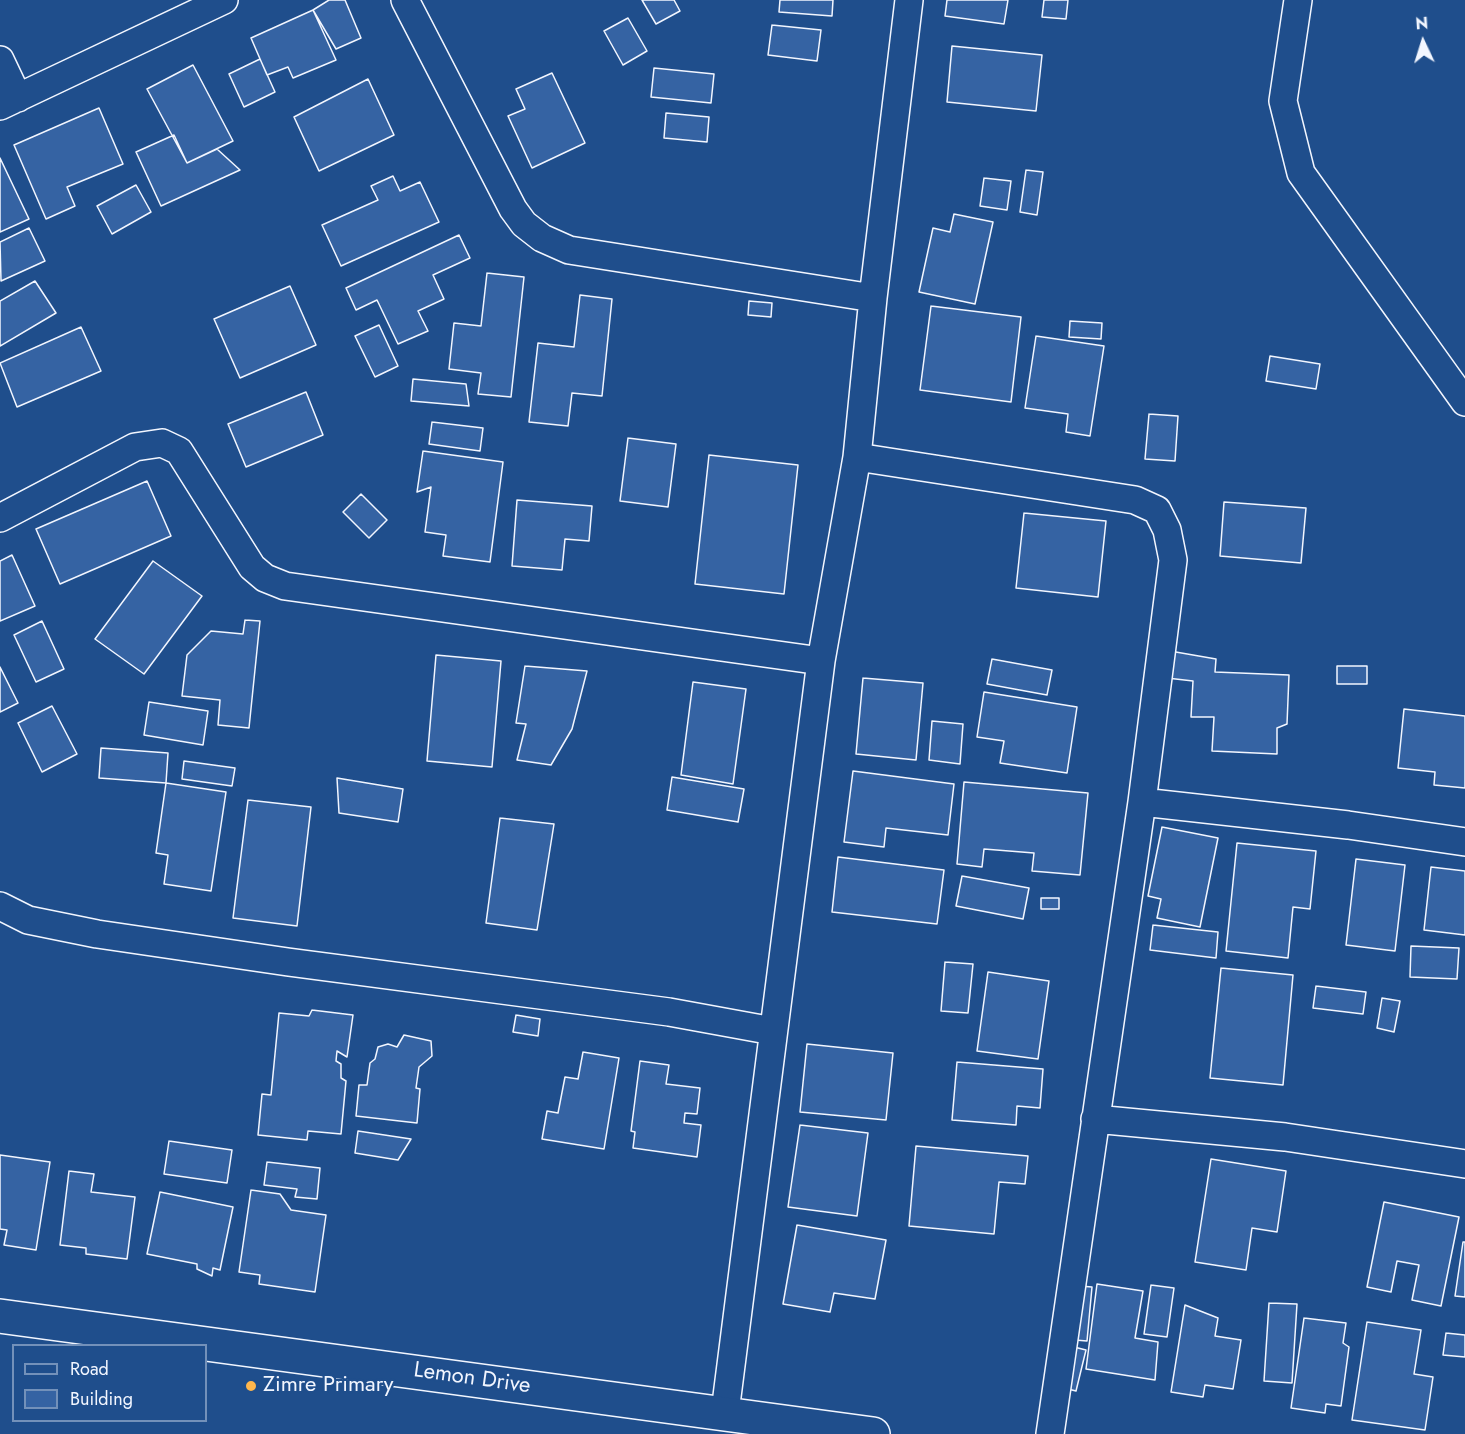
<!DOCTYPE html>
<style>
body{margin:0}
#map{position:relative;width:1465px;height:1434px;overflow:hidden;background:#1f4e8c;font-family:Jost,sans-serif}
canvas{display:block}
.legend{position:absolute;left:12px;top:1344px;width:195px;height:78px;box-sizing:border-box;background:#1f4e8c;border:2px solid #7391ba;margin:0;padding:8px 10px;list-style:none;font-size:18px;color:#f2f6ff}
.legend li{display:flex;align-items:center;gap:12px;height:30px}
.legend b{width:30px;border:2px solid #7391ba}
.north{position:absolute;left:1393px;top:12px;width:60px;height:60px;-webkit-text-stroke:4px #1f4e8c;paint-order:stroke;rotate:356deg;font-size:16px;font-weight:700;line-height:24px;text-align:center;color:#f2f6ff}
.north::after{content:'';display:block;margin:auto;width:21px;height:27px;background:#f2f6ff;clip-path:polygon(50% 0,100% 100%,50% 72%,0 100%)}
</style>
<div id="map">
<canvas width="1465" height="1434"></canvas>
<ul class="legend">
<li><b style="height:8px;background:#1f4e8c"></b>Road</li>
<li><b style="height:16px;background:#3563a3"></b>Building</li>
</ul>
<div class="north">N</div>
</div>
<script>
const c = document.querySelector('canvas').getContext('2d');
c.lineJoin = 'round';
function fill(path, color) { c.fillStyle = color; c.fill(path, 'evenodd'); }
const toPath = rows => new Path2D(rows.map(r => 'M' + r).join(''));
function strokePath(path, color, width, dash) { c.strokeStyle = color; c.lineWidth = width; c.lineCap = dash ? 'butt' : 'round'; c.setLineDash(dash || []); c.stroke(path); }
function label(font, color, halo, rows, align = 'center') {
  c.font = font + ' Jost,sans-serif'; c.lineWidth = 4.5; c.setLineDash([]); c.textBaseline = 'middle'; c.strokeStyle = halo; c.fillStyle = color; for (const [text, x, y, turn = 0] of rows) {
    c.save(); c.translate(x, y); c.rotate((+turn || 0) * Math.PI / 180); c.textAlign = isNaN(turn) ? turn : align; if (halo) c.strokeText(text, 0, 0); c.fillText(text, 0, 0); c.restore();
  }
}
const building = toPath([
 [329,0,345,0,361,38,336,49,313,10,329,0],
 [642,0,674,0,680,11,656,24,642,0],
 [780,0,833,0,832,16,779,12,780,0],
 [947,0,1008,0,1004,24,945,16,947,0],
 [1044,0,1068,0,1066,19,1042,17,1044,0],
 [313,10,336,60,293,78,288,67,267,75,251,38,313,10],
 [628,18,647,51,623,65,604,31,628,18],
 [772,25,821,30,817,61,768,55,772,25],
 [952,46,1042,55,1036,111,947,102,952,46],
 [260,59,275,92,244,107,229,74,260,59],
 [193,65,233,141,187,163,147,89,193,65],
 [654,68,714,74,711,103,651,97,654,68],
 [552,73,585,143,532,168,508,116,525,109,516,89,552,73],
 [368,79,394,135,319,171,294,117,368,79],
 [99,108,123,164,67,187,75,206,46,219,14,145,99,108],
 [666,113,709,117,707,142,664,138,666,113],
 [174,135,187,163,217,149,240,170,161,206,136,152,174,135],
 [0,158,29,219,0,232,0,158],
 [1026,170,1043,172,1037,215,1020,212,1026,170],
 [393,176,400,191,420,182,439,222,341,266,322,225,378,200,371,186,393,176],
 [984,178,1011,181,1007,210,980,206,984,178],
 [136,185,151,212,112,234,97,206,136,185],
 [954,214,993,222,975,304,919,292,933,228,950,232,954,214],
 [29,228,45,261,1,281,0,242,29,228],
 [459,235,470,258,433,275,444,299,418,311,428,331,398,344,377,300,356,310,346,288,459,235],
 [487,273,524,277,511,397,478,394,481,373,449,369,454,323,481,326,487,273],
 [35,281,56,313,0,346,0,301,35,281],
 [290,286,316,345,240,378,214,319,290,286],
 [580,295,612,299,602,396,572,393,568,426,529,422,538,343,574,347,580,295],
 [749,301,772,303,771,317,748,315,749,301],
 [931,306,1021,317,1011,402,920,390,931,306],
 [1070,321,1102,323,1101,339,1069,337,1070,321],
 [379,325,398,366,375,377,355,336,379,325],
 [81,327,101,371,17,407,0,363,81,327],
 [1036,336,1104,346,1090,436,1066,432,1068,414,1025,408,1036,336],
 [1270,356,1320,364,1316,389,1266,381,1270,356],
 [413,379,466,384,469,406,411,401,413,379],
 [306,392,323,435,246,467,228,424,306,392],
 [1149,414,1178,416,1175,461,1145,459,1149,414],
 [432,422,483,428,480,451,429,444,432,422],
 [628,438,676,444,668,507,620,501,628,438],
 [423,451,503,462,490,562,443,556,446,535,425,532,431,487,417,492,423,451],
 [709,455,798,465,784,594,695,584,709,455],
 [147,481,171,536,60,584,36,529,147,481],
 [361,494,387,520,369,538,343,512,361,494],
 [517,500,592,506,589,541,565,539,562,570,512,566,517,500],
 [1224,502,1306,508,1301,563,1220,556,1224,502],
 [1024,513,1106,521,1098,597,1016,588,1024,513],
 [12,555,35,606,0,621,0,561,12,555],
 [153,561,202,596,144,674,95,639,153,561],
 [245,620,260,621,249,728,218,725,220,700,182,696,187,655,211,631,243,634,245,620],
 [42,621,64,669,36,682,14,635,42,621],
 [1170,651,1216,659,1215,672,1289,675,1287,724,1277,728,1277,754,1212,751,1214,717,1191,717,1193,681,1167,678,1170,651],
 [436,655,501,661,492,767,427,761,436,655],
 [992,659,1052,670,1047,695,987,684,992,659],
 [525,666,587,671,572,729,551,765,517,760,526,724,516,723,525,666],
 [1337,666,1367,666,1367,684,1337,684,1337,666],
 [0,667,18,703,0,712,0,667],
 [863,678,923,683,916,760,856,754,863,678],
 [693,682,746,689,733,784,681,775,693,682],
 [984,692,1077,707,1067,773,1000,763,1004,741,977,737,984,692],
 [149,702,208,711,203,745,144,735,149,702],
 [52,706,77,754,42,772,18,723,52,706],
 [1404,709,1465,716,1465,788,1434,785,1435,772,1398,768,1404,709],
 [932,721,963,724,960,764,929,760,932,721],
 [101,748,168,753,166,783,99,778,101,748],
 [184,761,235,768,232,786,182,779,184,761],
 [853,771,954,784,948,835,886,828,884,847,844,842,853,771],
 [672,777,744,789,738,822,667,810,672,777],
 [337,778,403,789,398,822,339,813,337,778],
 [964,782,1088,793,1080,875,1032,871,1034,853,984,849,982,867,957,864,964,782],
 [166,783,226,792,211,891,164,884,168,855,156,853,166,783],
 [248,800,311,807,297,926,233,918,248,800],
 [500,818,554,824,537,930,486,923,500,818],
 [1162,827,1218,838,1200,927,1157,918,1161,899,1148,896,1162,827],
 [1237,843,1316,851,1310,909,1293,907,1288,958,1226,951,1237,843],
 [838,857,944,870,937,924,832,912,838,857],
 [1356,859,1405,865,1395,951,1346,945,1356,859],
 [1431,867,1465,871,1465,935,1424,930,1431,867],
 [962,876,1029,888,1023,919,956,906,962,876],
 [1041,898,1059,898,1059,909,1041,909,1041,898],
 [1153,925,1218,932,1216,958,1150,950,1153,925],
 [1411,946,1459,948,1457,979,1410,977,1411,946],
 [945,962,973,964,968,1013,941,1011,945,962],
 [1221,968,1293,975,1283,1085,1210,1078,1221,968],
 [988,972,1049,981,1038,1059,977,1051,988,972],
 [1316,986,1366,992,1363,1014,1313,1008,1316,986],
 [1382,998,1400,1001,1394,1032,1377,1028,1382,998],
 [312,1010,353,1015,347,1057,337,1051,336,1061,341,1064,341,1078,346,1081,341,1134,308,1131,307,1140,258,1135,262,1094,271,1095,279,1013,309,1016,312,1010],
 [516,1015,540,1019,538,1036,513,1032,516,1015],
 [404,1035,431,1041,432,1056,419,1067,416,1088,420,1089,417,1123,356,1116,359,1085,367,1085,370,1063,375,1059,378,1047,388,1044,397,1047,404,1035],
 [807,1044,893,1053,886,1120,800,1112,807,1044],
 [583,1052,619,1058,604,1149,542,1139,547,1111,558,1113,565,1077,578,1079,583,1052],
 [640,1061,669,1065,666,1084,700,1088,697,1114,685,1113,684,1123,701,1125,697,1157,633,1148,635,1132,631,1131,640,1061],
 [957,1062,1043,1069,1040,1108,1017,1106,1016,1125,952,1120,957,1062],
 [800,1125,868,1133,857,1216,788,1207,800,1125],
 [358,1131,411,1139,398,1160,355,1153,358,1131],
 [169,1141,232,1150,227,1183,164,1174,169,1141],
 [916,1146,1028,1156,1025,1184,999,1182,994,1234,909,1226,916,1146],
 [0,1155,50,1162,36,1250,4,1245,7,1230,0,1229,0,1155],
 [1211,1159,1286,1171,1277,1232,1252,1228,1246,1270,1195,1262,1211,1159],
 [267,1162,320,1168,317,1199,295,1197,297,1189,264,1185,267,1162],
 [69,1171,94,1174,91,1192,135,1197,127,1259,86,1254,86,1248,60,1245,69,1171],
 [251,1190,280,1194,291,1210,326,1215,315,1292,259,1284,260,1275,239,1272,251,1190],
 [160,1192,233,1207,220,1270,213,1268,212,1276,197,1269,197,1264,147,1254,160,1192],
 [1384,1202,1459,1217,1441,1306,1412,1300,1419,1265,1397,1261,1391,1292,1367,1287,1384,1202],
 [797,1225,886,1240,875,1299,834,1293,830,1312,783,1304,797,1225],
 [1463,1242,1465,1242,1465,1297,1455,1296,1463,1242],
 [1097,1284,1143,1291,1135,1338,1158,1342,1155,1380,1086,1369,1097,1284],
 [1151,1285,1174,1288,1167,1337,1144,1334,1151,1285],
 [1080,1286,1092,1287,1087,1341,1075,1340,1080,1286],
 [1269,1303,1297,1304,1292,1383,1264,1381,1269,1303],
 [1185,1305,1218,1318,1215,1336,1241,1340,1233,1389,1205,1385,1203,1397,1171,1392,1185,1305],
 [1304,1318,1346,1323,1343,1343,1349,1347,1341,1406,1326,1404,1325,1413,1291,1408,1304,1318],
 [1367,1322,1421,1330,1414,1374,1433,1377,1425,1430,1352,1420,1367,1322],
 [1446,1333,1465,1335,1465,1357,1443,1355,1446,1333],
 [1074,1347,1086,1350,1076,1391,1064,1388,1074,1347]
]);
fill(building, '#3563a3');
strokePath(building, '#f2f6ff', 1.5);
const minor = toPath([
 [405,0,513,209,524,224,542,238,569,250,873,298],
 [1298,0,1283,101,1301,173,1465,402],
 [0,60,18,98],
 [0,106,224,0],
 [857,457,1135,500,1157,510,1167,530,1173,560,1142,802,1050,1434],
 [0,518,135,447,162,443,179,451,252,567,265,578,285,586,821,661],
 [1142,802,1348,825,1465,842],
 [0,906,28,920,97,934,288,962,669,1012,773,1031],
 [1095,1119,1285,1137,1465,1164],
 [725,1412,821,661,857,457,873,298,909,0]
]);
const tertiary = toPath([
 [0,1316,873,1434]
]);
strokePath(minor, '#f2f6ff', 30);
strokePath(tertiary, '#f2f6ff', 36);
strokePath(minor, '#1f4e8c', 27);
strokePath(tertiary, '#1f4e8c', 33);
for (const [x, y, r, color] of [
 [251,1386,6,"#ffb74d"]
]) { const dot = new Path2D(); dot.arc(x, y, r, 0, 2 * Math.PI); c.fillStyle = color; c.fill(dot); strokePath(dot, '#1f4e8c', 2); }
label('22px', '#f2f6ff', '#1f4e8c', [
 ["Lemon Drive",472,1379,8]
]);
label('22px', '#f2f6ff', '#1f4e8c', [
 ["Zimre Primary",263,1386]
], 'left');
</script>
